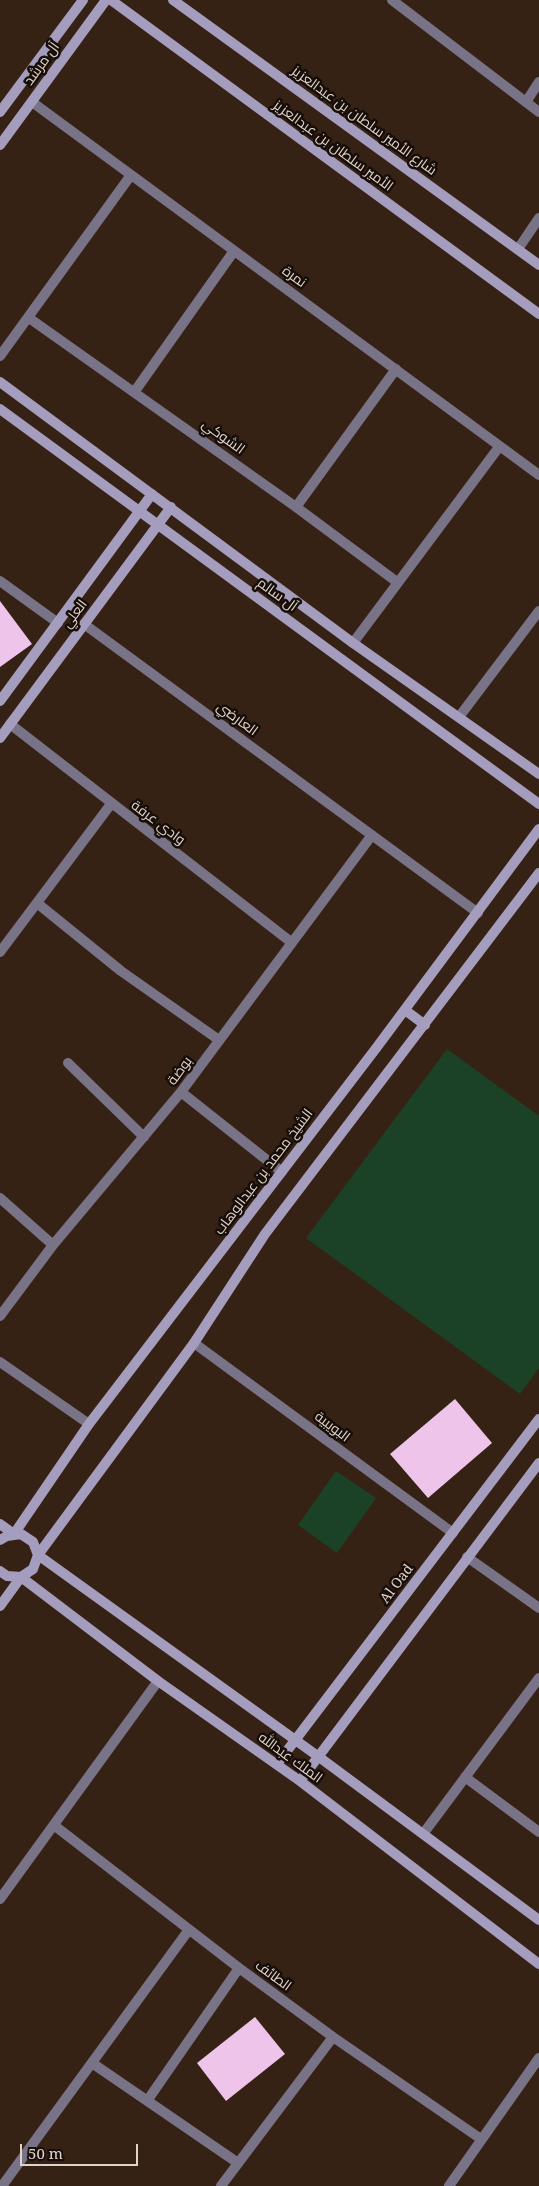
<!DOCTYPE html>
<meta charset="utf-8">
<style>
body{margin:0}
#map{position:relative;width:539px;height:2186px;overflow:hidden;background:#362215;font-family:"Noto Serif",serif}
canvas{display:block}
.scale{position:absolute;left:20px;top:2144px;width:118px;height:22px;box-sizing:border-box;border:2px solid #e0d3ca;border-top:0;padding-left:6px;font-size:15px;line-height:18px;white-space:nowrap;color:#e0d3ca;-webkit-text-stroke:4px #170e09;paint-order:stroke}
</style>
<div id="map">
<canvas width="539" height="2186"></canvas>
<div class="scale">50 m</div>
</div>
<script>
const c = document.querySelector('canvas').getContext('2d');
c.lineJoin = 'round';
function fill(path, color) { c.fillStyle = color; c.fill(path, 'evenodd'); }
const toPath = rows => new Path2D(rows.map(r => 'M' + r).join(''));
function strokePath(path, color, width, dash) { c.strokeStyle = color; c.lineWidth = width; c.lineCap = dash ? 'butt' : 'round'; c.setLineDash(dash || []); c.stroke(path); }
function label(font, color, halo, rows, align = 'center') {
  c.font = font + ' "Noto Serif",Cairo,serif'; c.lineWidth = 5; c.setLineDash([]); c.textBaseline = 'middle'; c.strokeStyle = halo; c.fillStyle = color; for (const [text, x, y, turn = 0] of rows) {
    c.save(); c.translate(x, y); c.rotate((+turn || 0) * Math.PI / 180); c.textAlign = isNaN(turn) ? turn : align; if (halo) c.strokeText(text, 0, 0); c.fillText(text, 0, 0); c.restore();
  }
}
fill(toPath([
 [447,1049,539,1116,539,1368,520,1394,306,1238],
 [336,1471,376,1498,337,1553,298,1525]
]), '#1b4226');
fill(toPath([
 [0,601,32,644,0,667],
 [455,1399,492,1443,428,1498,390,1454],
 [255,2017,285,2054,226,2101,197,2063]
]), '#eec4ea');
strokePath(toPath([
 [392,0,539,112],
 [32,102,539,475],
 [526,102,539,82],
 [518,249,539,218],
 [29,318,296,507,397,582],
 [0,356,131,175],
 [135,391,234,251],
 [296,507,396,369],
 [0,581,58,623],
 [84,624,478,913],
 [353,643,499,447],
 [459,717,539,611],
 [10,724,291,942],
 [37,903,121,971,219,1040],
 [0,952,111,804],
 [68,1063,144,1137],
 [181,1092,282,1172],
 [0,1198,53,1245],
 [0,1316,53,1245,181,1092,372,835],
 [194,1343,453,1533],
 [0,1362,89,1424],
 [467,1557,539,1608],
 [465,1777,539,1832],
 [55,1826,239,1968,333,2037,481,2139],
 [423,1834,539,1678],
 [0,1899,158,1681],
 [92,2063,238,2163],
 [147,2101,239,1968],
 [2,2186,188,1931],
 [221,2186,333,2037],
 [449,2186,539,2058]
]), '#787387', 10);
strokePath(toPath([
 [111,0,539,314],
 [173,0,539,265],
 [0,112,83,0],
 [0,145,106,0],
 [0,382,353,643,539,774],
 [0,409,539,804],
 [0,701,152,494],
 [0,738,171,507],
 [539,873,265,1234,194,1343,38,1555,319,1757,539,1920],
 [405,1010,425,1025],
 [0,1524,14,1534,89,1424,377,1047,539,829],
 [0,1540,7,1536,21,1534,33,1542,38,1555,33,1569,21,1577,7,1576,0,1571],
 [0,1606,21,1577,158,1681,300,1781,539,1964],
 [277,1764,539,1419],
 [300,1781,539,1463]
]), '#a59dbd', 10);
label('14px', '#e0d3ca', '#170e09', [
 ["آل مرشد",42,64,-54],
 ["شارع الأمير سلطان بن عبدالعزيز",364,121,36],
 ["الأمير سلطان بن عبدالعزيز",333,146,36],
 ["نمرة",294,277,36],
 ["الشوكي",223,437,36],
 ["آل سالم",277,595,36],
 ["العلي",75,614,-53],
 ["العارضي",237,719,36],
 ["وادي عرفة",158,823,37],
 ["بوضة",180,1071,-54],
 ["الشيخ محمد بن عبدالوهاب",264,1172,-53],
 ["البويبية",332,1427,37],
 ["Al Oad",397,1584,-53],
 ["الملك عبدالله",290,1758,36],
 ["الطائف",273,1976,36]
]);
</script>
